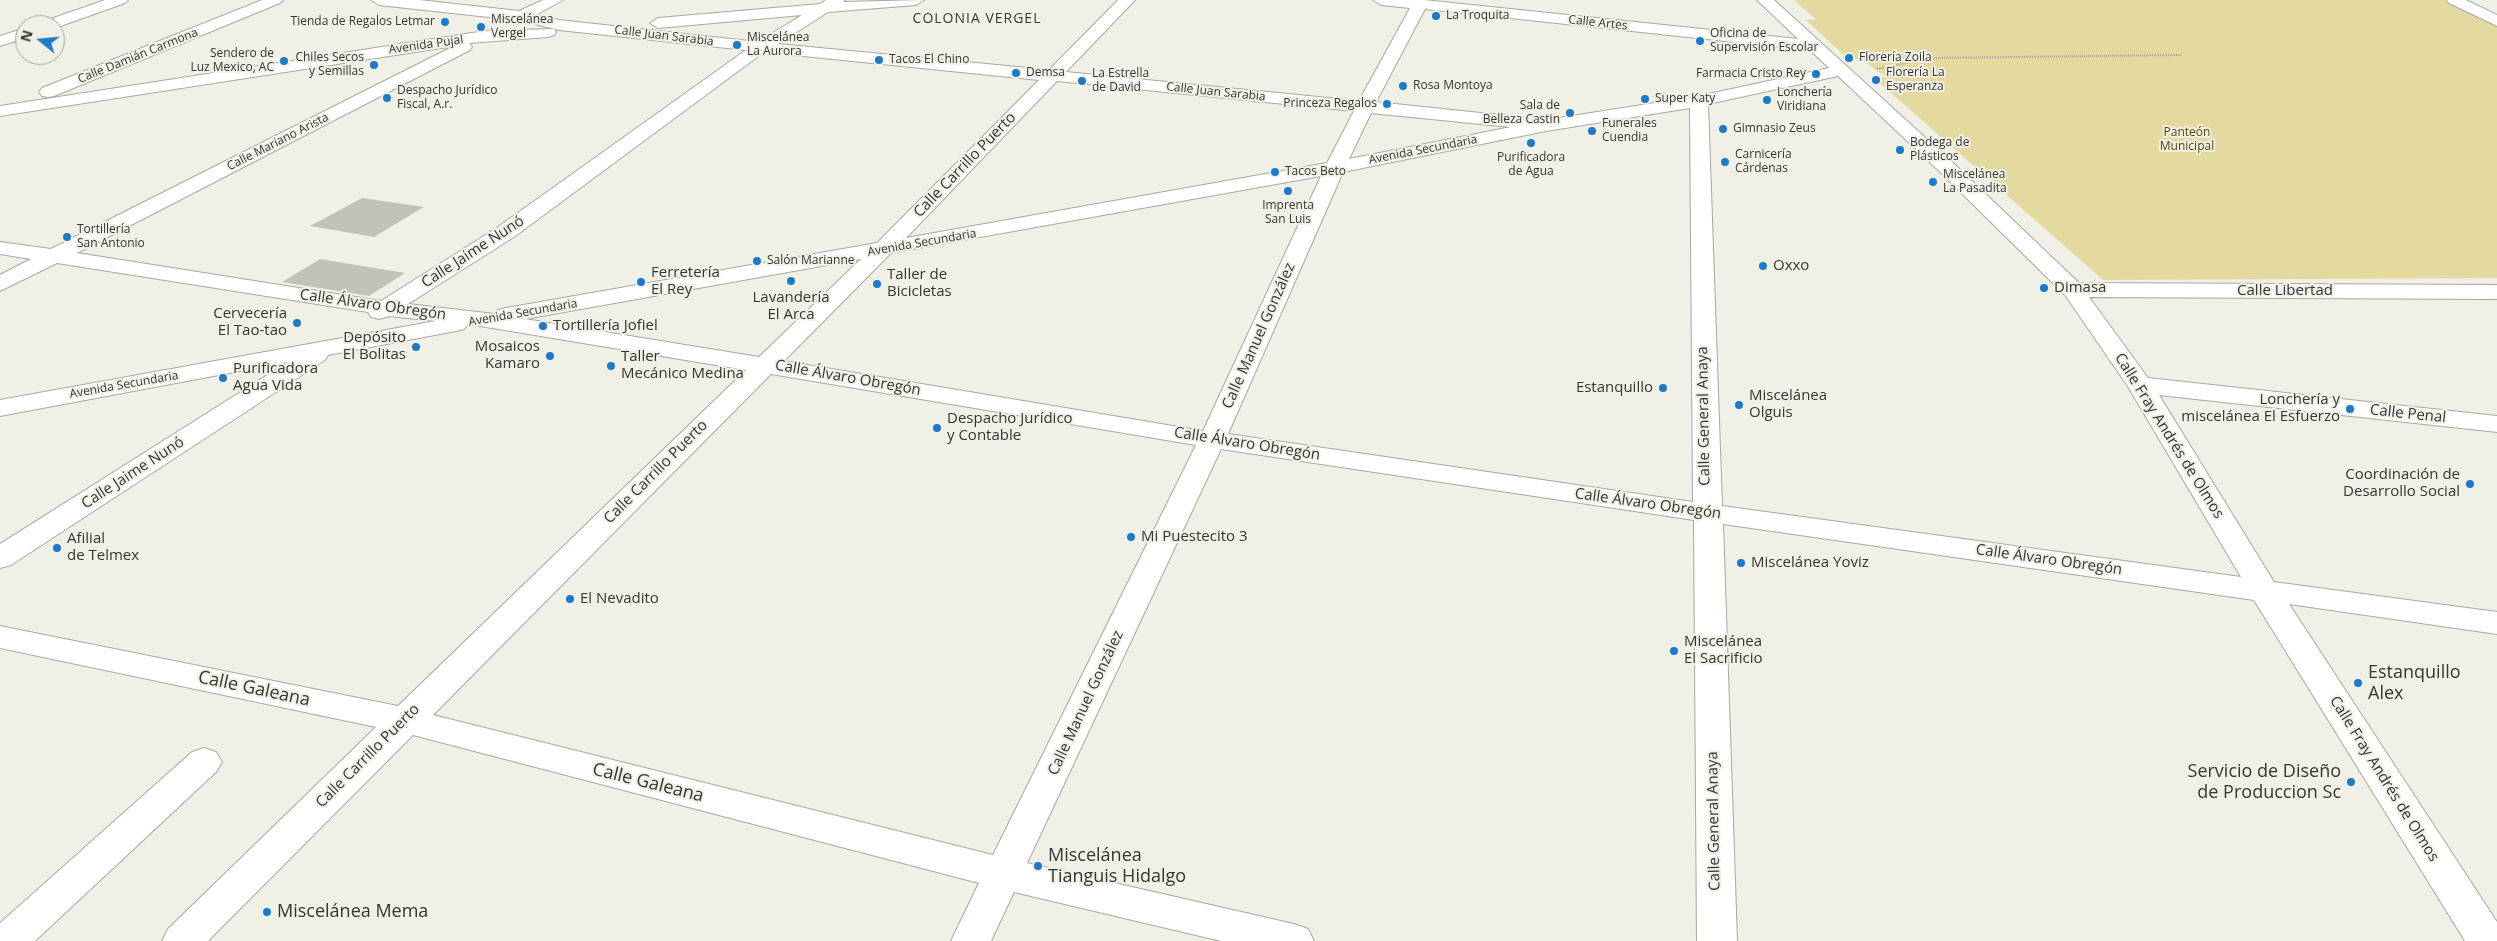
<!DOCTYPE html>
<meta charset="utf-8">
<style>
body{margin:0}
#map{position:relative;width:2497px;height:941px;overflow:hidden;background:#f1f0e7;font-family:"Open Sans",sans-serif}
canvas{display:block}
.north{position:absolute;left:15px;top:15px;width:50px;height:50px;box-sizing:border-box;background:#f1f0e7;border:1px solid #a6a59f;border-radius:50%;rotate:287deg;font-size:14px;font-weight:700;line-height:20px;text-align:center;color:#353532}
.north::after{content:'';display:block;margin:auto;width:18px;height:22px;background:#1e79c6;clip-path:polygon(50% 0,100% 100%,50% 72%,0 100%)}
</style>
<div id="map">
<canvas width="2497" height="941"></canvas>
<div class="north">N</div>
</div>
<script>
const c = document.querySelector('canvas').getContext('2d');
c.lineJoin = 'round';
function fill(path, color) { c.fillStyle = color; c.fill(path, 'evenodd'); }
const toPath = rows => new Path2D(rows.map(r => 'M' + r).join(''));
function strokePath(path, color, width, dash) { c.strokeStyle = color; c.lineWidth = width; c.lineCap = dash ? 'butt' : 'round'; c.setLineDash(dash || []); c.stroke(path); }
function label(font, color, halo, rows, align = 'center') {
  c.font = font + ' "Open Sans",sans-serif'; c.lineWidth = 4; c.setLineDash([]); c.textBaseline = 'middle'; c.strokeStyle = halo; c.fillStyle = color; for (const [text, x, y, turn = 0] of rows) {
    c.save(); c.translate(x, y); c.rotate((+turn || 0) * Math.PI / 180); c.textAlign = isNaN(turn) ? turn : align; if (halo) c.strokeText(text, 0, 0); c.fillText(text, 0, 0); c.restore();
  }
}
fill(toPath([
 [1794,0,2444,0,2497,27,2497,278,2103,280,1874,78,1887,77,1860,59,1849,60,1806,20,1816,19]
]), '#e4d99f');
fill(toPath([
 [362,198,424,207,374,237,310,226],
 [320,259,405,273,369,296,282,282]
]), '#c3c2ba');
const minor = toPath([
 [105,0,128,0,125,3,55,28,55,25,40,25,42,22,105,0],
 [262,0,283,0,280,3,54,96,48,97,42,96,39,92,42,88,262,0],
 [371,0,419,0,519,11,543,0,563,0,536,15,559,20,758,42,802,15,658,28,650,23,658,18,820,4,826,0,845,0,843,2,924,0,916,5,828,12,778,44,1049,70,1118,0,1135,0,1066,72,1359,101,1410,8,1381,5,1373,0,1424,0,1798,39,1757,0,1774,0,1952,162,2079,283,2497,285,2497,299,2089,297,2148,378,2497,416,2497,432,2159,395,2274,582,2497,612,2497,634,2289,604,2497,922,2497,941,2465,941,2254,600,1723,524,1737,941,1697,941,1694,520,1221,449,1027,863,1294,924,1308,929,1314,941,1221,941,1014,892,991,941,951,941,979,883,413,735,208,941,162,941,168,929,376,727,0,648,0,626,398,706,746,370,468,324,464,329,456,331,328,355,325,360,11,565,0,568,0,544,288,362,0,416,0,400,436,321,389,316,379,319,371,317,368,312,57,263,0,291,0,275,31,259,0,254,0,242,51,249,454,46,0,116,0,106,485,31,554,29,556,32,554,35,548,37,469,43,472,47,470,50,77,253,381,301,498,227,746,50,559,30,523,21,515,24,507,19,379,5,371,0],
 [1425,9,1810,50,1829,68,1699,96,1527,123,1525,118,1519,117,1376,102,1425,9],
 [764,52,1039,80,877,243,506,308,498,310,495,314,408,304,514,237,764,52],
 [1838,76,1938,170,2065,295,2127,385,2241,577,1722,506,1708,104,1838,76],
 [1057,81,1354,111,1327,163,906,238,1057,81],
 [1690,108,1693,502,1228,434,1343,172,1546,131,1690,108],
 [1371,113,1511,127,1349,159,1371,113],
 [1321,176,1203,431,784,361,891,253,1321,176],
 [861,259,759,357,525,319,861,259],
 [771,374,1196,445,993,855,433,715,771,374],
 [2446,0,2466,0,2497,15,2497,26,2449,3,2446,0],
 [25,28,25,38,0,46,0,36,25,28],
 [204,748,216,752,222,762,216,772,35,941,0,941,0,923,192,752,204,748]
]);
strokePath(minor, '#a9a79f', 2);
strokePath(toPath([
 [1877,69,1930,58,2181,55]
]), '#a4a39d', 2, [1, 1]);
fill(minor, '#fff');
for (const [x, y, r, color] of [
 [1436,16,5,"#1e79c6"],
 [445,22,5,"#1e79c6"],
 [481,27,5,"#1e79c6"],
 [1700,41,5,"#1e79c6"],
 [737,45,5,"#1e79c6"],
 [1849,58,5,"#1e79c6"],
 [879,60,5,"#1e79c6"],
 [284,61,5,"#1e79c6"],
 [374,65,5,"#1e79c6"],
 [1016,73,5,"#1e79c6"],
 [1816,74,5,"#1e79c6"],
 [1876,80,5,"#1e79c6"],
 [1082,81,5,"#1e79c6"],
 [1403,86,5,"#1e79c6"],
 [387,98,5,"#1e79c6"],
 [1645,99,5,"#1e79c6"],
 [1767,100,5,"#1e79c6"],
 [1387,104,5,"#1e79c6"],
 [1570,113,5,"#1e79c6"],
 [1723,129,5,"#1e79c6"],
 [1592,131,5,"#1e79c6"],
 [1531,143,5,"#1e79c6"],
 [1900,150,5,"#1e79c6"],
 [1725,162,5,"#1e79c6"],
 [1275,172,5,"#1e79c6"],
 [1933,182,5,"#1e79c6"],
 [1288,191,5,"#1e79c6"],
 [67,237,5,"#1e79c6"],
 [757,261,5,"#1e79c6"],
 [1763,266,5,"#1e79c6"],
 [791,281,5,"#1e79c6"],
 [641,282,5,"#1e79c6"],
 [877,284,5,"#1e79c6"],
 [2044,288,5,"#1e79c6"],
 [297,323,5,"#1e79c6"],
 [543,326,5,"#1e79c6"],
 [416,347,5,"#1e79c6"],
 [550,356,5,"#1e79c6"],
 [611,366,5,"#1e79c6"],
 [223,378,5,"#1e79c6"],
 [1663,388,5,"#1e79c6"],
 [1739,405,5,"#1e79c6"],
 [2350,409,5,"#1e79c6"],
 [937,428,5,"#1e79c6"],
 [2470,484,5,"#1e79c6"],
 [1131,537,5,"#1e79c6"],
 [57,548,5,"#1e79c6"],
 [1741,563,5,"#1e79c6"],
 [570,599,5,"#1e79c6"],
 [1674,651,5,"#1e79c6"],
 [2358,683,5,"#1e79c6"],
 [2351,782,5,"#1e79c6"],
 [1038,866,5,"#1e79c6"],
 [267,912,5,"#1e79c6"]
]) { const dot = new Path2D(); dot.arc(x, y, r, 0, 2 * Math.PI); c.fillStyle = color; c.fill(dot); strokePath(dot, '#f1f0e7', 2); }
label('12px', '#353532', '#f1f0e7', [
 ["La Troquita",1446,16],
 ["Miscelánea",491,20],
 ["Vergel",491,34],
 ["Tienda de Regalos Letmar",435,22,"right"],
 ["Oficina de",1710,34],
 ["Supervisión Escolar",1710,48],
 ["Miscelánea",747,38],
 ["La Aurora",747,52],
 ["Sendero de",274,54,"right"],
 ["Luz Mexico, AC",274,68,"right"],
 ["Chiles Secos",364,58,"right"],
 ["y Semillas",364,72,"right"],
 ["Florería Zoila",1859,58],
 ["Tacos El Chino",889,60],
 ["Demsa",1026,73],
 ["Florería La",1886,73],
 ["Esperanza",1886,87],
 ["La Estrella",1092,74],
 ["de David",1092,88],
 ["Farmacia Cristo Rey",1806,74,"right"],
 ["Rosa Montoya",1413,86],
 ["Despacho Jurídico",397,91],
 ["Fiscal, A.r.",397,105],
 ["Lonchería",1777,93],
 ["Viridiana",1777,107],
 ["Super Katy",1655,99],
 ["Princeza Regalos",1377,104,"right"],
 ["Sala de",1560,106,"right"],
 ["Belleza Castin",1560,120,"right"],
 ["Funerales",1602,124],
 ["Cuendia",1602,138],
 ["Gimnasio Zeus",1733,129],
 ["Bodega de",1910,143],
 ["Plásticos",1910,157],
 ["Carnicería",1735,155],
 ["Cárdenas",1735,169],
 ["Purificadora",1531,158,"center"],
 ["de Agua",1531,172,"center"],
 ["Tacos Beto",1285,172],
 ["Miscelánea",1943,175],
 ["La Pasadita",1943,189],
 ["Imprenta",1288,206,"center"],
 ["San Luis",1288,220,"center"],
 ["Tortillería",77,230],
 ["San Antonio",77,244],
 ["Salón Marianne",767,261]
], 'left');
label('12px', '#353532', '#f1f0e7', [
 ["Calle Artes",1598,23,6],
 ["Calle Juan Sarabia",664,36,7],
 ["Avenida Pujal",426,45,-8],
 ["Calle Damián Carmona",138,56,-22],
 ["Calle Juan Sarabia",1216,92,6],
 ["Calle Mariano Arista",278,142,-27],
 ["Avenida Secundaria",1423,150,-11],
 ["Avenida Secundaria",922,243,-10],
 ["Avenida Secundaria",523,313,-10],
 ["Avenida Secundaria",124,385,-10]
]);
label('12px', '#514705', '#f1f0e7', [
 ["Panteón",2187,133],
 ["Municipal",2187,147]
]);
c.letterSpacing = '1px';
label('14px', '#393831', '#f1f0e7', [
 ["COLONIA VERGEL",977,19]
]);
c.letterSpacing = '0px';
label('15px', '#353532', '#f1f0e7', [
 ["Calle Carrillo Puerto",965,165,-46],
 ["Calle Jaime Nunó",473,252,-33],
 ["Calle Libertad",2285,291],
 ["Calle Álvaro Obregón",373,305,8],
 ["Calle Manuel González",1259,336,-66],
 ["Calle Álvaro Obregón",848,378,10],
 ["Calle Penal",2408,414,6],
 ["Calle General Anaya",1704,416,-91],
 ["Calle Fray Andrés de Olmos",2169,436,58],
 ["Calle Álvaro Obregón",1247,444,9],
 ["Calle Carrillo Puerto",656,472,-45],
 ["Calle Jaime Nunó",133,473,-33],
 ["Calle Álvaro Obregón",1648,504,8],
 ["Calle Álvaro Obregón",2049,560,8],
 ["Calle Manuel González",1086,703,-65],
 ["Calle Carrillo Puerto",368,756,-45],
 ["Calle Fray Andrés de Olmos",2384,779,58],
 ["Calle General Anaya",1714,821,-91]
]);
label('15px', '#353532', '#f1f0e7', [
 ["Oxxo",1773,266],
 ["Ferretería",651,273],
 ["El Rey",651,290],
 ["Taller de",887,275],
 ["Bicicletas",887,292],
 ["Dimasa",2054,288],
 ["Lavandería",791,298,"center"],
 ["El Arca",791,315,"center"],
 ["Cervecería",287,314,"right"],
 ["El Tao-tao",287,331,"right"],
 ["Tortillería Jofiel",553,326],
 ["Depósito",406,338,"right"],
 ["El Bolitas",406,355,"right"],
 ["Mosaicos",540,347,"right"],
 ["Kamaro",540,364,"right"],
 ["Taller",621,357],
 ["Mecánico Medina",621,374],
 ["Purificadora",233,369],
 ["Agua Vida",233,386],
 ["Estanquillo",1653,388,"right"],
 ["Miscelánea",1749,396],
 ["Olguis",1749,413],
 ["Lonchería y",2340,400,"right"],
 ["miscelánea El Esfuerzo",2340,417,"right"],
 ["Despacho Jurídico",947,419],
 ["y Contable",947,436],
 ["Coordinación de",2460,475,"right"],
 ["Desarrollo Social",2460,492,"right"],
 ["Mi Puestecito 3",1141,537],
 ["Afilial",67,539],
 ["de Telmex",67,556],
 ["Miscelánea Yoviz",1751,563],
 ["El Nevadito",580,599],
 ["Miscelánea",1684,642],
 ["El Sacrificio",1684,659]
], 'left');
label('18px', '#353532', '#f1f0e7', [
 ["Estanquillo",2368,673],
 ["Alex",2368,694],
 ["Servicio de Diseño",2341,772,"right"],
 ["de Produccion Sc",2341,793,"right"],
 ["Miscelánea",1048,856],
 ["Tianguis Hidalgo",1048,877],
 ["Miscelánea Mema",277,912]
], 'left');
label('18px', '#353532', '#f1f0e7', [
 ["Calle Galeana",254,689,12],
 ["Calle Galeana",648,783,14]
]);
</script>
